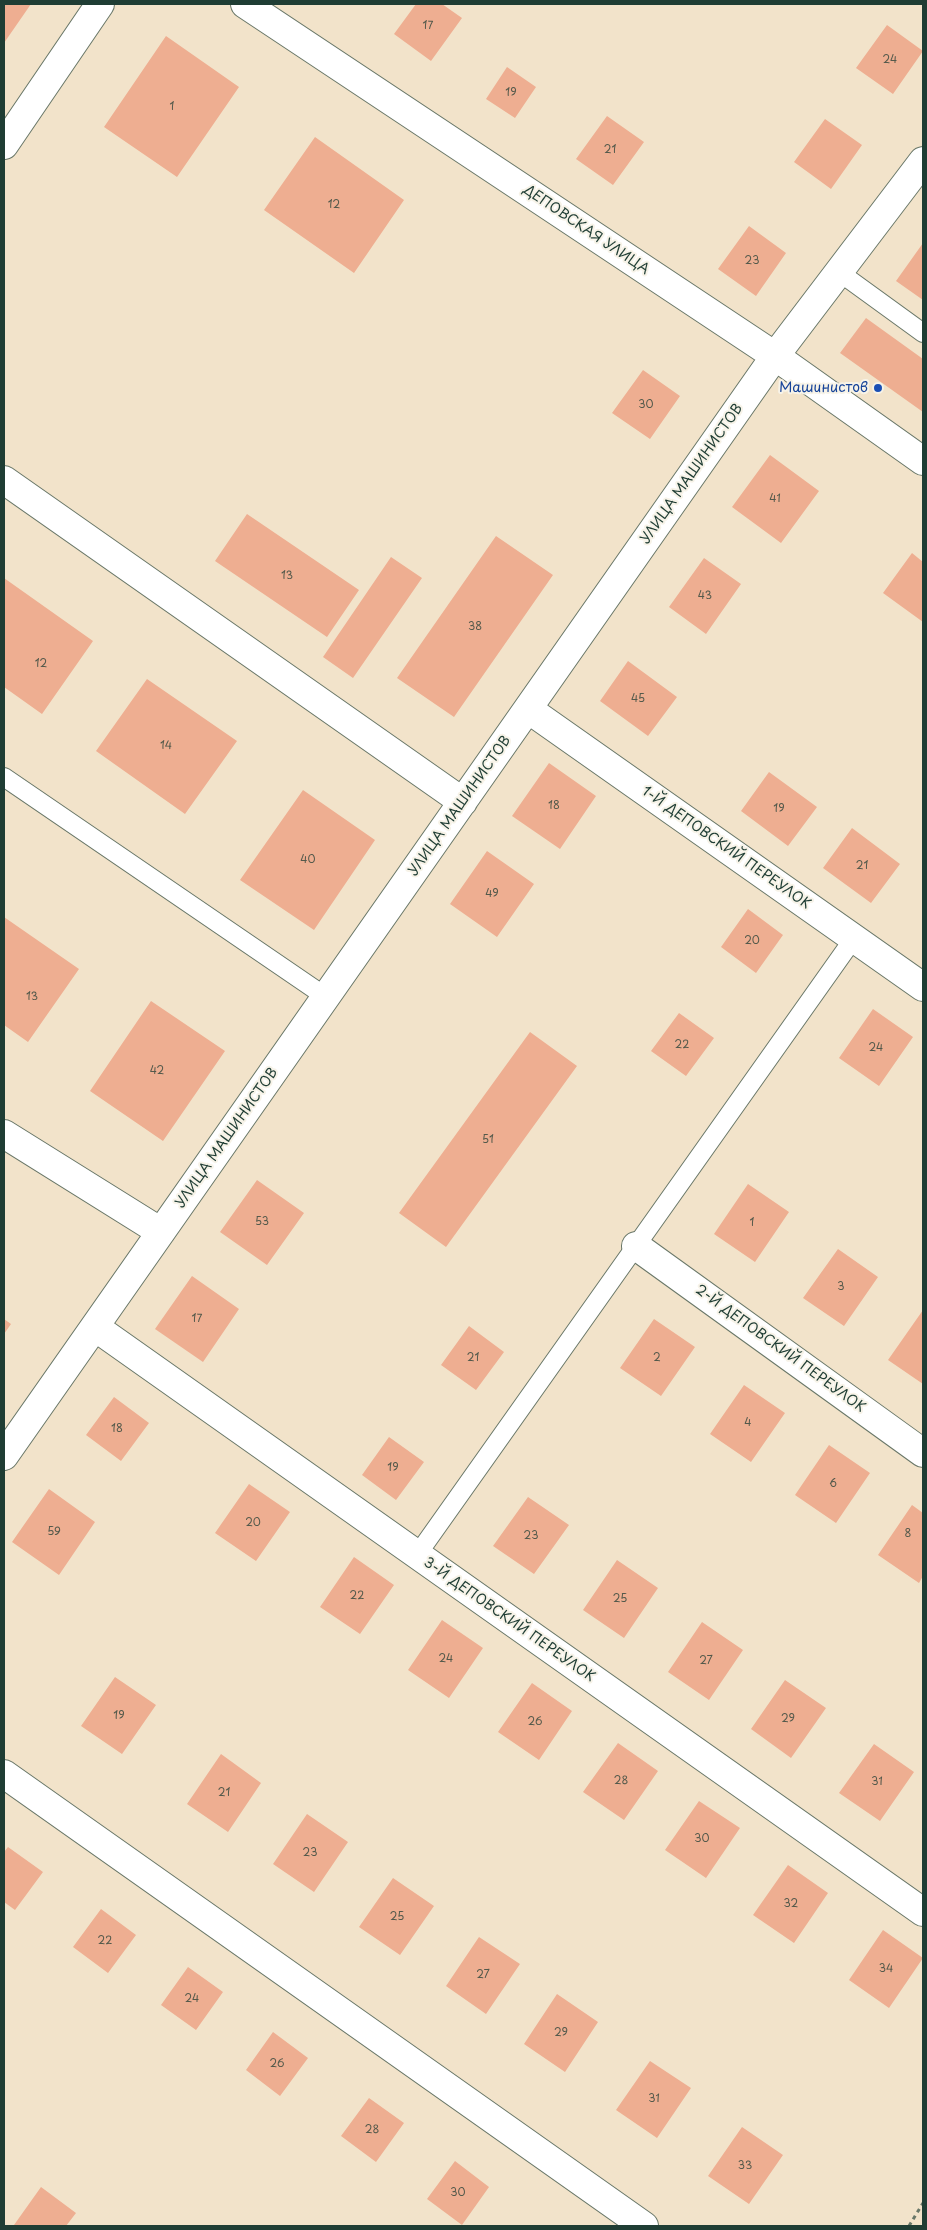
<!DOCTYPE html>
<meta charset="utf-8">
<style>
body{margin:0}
#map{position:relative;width:927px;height:2230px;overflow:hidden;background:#f2e3ca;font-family:"Playpen Sans",sans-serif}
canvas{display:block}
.frame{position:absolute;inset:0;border:5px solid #1f3d34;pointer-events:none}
</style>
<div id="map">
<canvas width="927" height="2230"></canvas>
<div class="frame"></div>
</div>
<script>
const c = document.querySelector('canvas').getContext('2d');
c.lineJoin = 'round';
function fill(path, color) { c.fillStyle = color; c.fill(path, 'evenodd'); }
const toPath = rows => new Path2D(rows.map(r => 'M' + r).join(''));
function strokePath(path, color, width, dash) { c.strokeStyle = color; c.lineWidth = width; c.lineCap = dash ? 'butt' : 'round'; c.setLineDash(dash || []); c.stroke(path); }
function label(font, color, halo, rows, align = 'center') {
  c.font = font + ' "Playpen Sans",sans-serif'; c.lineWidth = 4; c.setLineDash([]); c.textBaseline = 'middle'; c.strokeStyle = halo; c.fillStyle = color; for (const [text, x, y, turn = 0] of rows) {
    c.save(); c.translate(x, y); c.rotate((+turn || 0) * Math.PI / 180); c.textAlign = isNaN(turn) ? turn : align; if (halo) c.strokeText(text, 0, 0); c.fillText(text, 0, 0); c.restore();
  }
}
fill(toPath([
 [4,4,31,4,4,43],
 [416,4,442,4,462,18,431,61,394,34],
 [887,25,923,51,893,94,856,68],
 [166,36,239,87,177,177,104,127],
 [507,67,536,87,515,118,486,99],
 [607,116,644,142,613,185,576,159],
 [825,119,862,145,831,189,794,162],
 [315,137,404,200,354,273,264,210],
 [749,226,786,253,756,296,718,269],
 [923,243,923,300,896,281],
 [866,318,923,359,923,412,840,353],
 [643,370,680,396,650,439,612,413],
 [770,455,819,491,781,543,732,507],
 [247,514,359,590,327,637,215,561],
 [496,536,553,575,454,717,397,678],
 [912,553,923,562,923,622,883,593],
 [391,557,422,578,353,678,323,657],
 [704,558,741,584,706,634,669,607],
 [4,578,93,641,42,714,4,687],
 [628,661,677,697,648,736,600,701],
 [147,679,237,741,185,814,96,751],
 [549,763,596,796,560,849,512,816],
 [769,772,817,807,788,846,741,811],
 [303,790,375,840,314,930,240,880],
 [852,828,900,864,871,903,823,868],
 [487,851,534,884,497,937,450,904],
 [748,909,783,935,756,973,721,947],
 [4,917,79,969,28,1042,4,1025],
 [151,1001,225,1051,163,1141,90,1091],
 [873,1009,913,1037,879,1086,839,1058],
 [679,1013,714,1038,686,1076,651,1051],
 [530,1032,577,1066,446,1247,399,1213],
 [257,1180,304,1213,267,1265,220,1232],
 [748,1184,789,1212,755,1262,714,1234],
 [838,1249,878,1277,844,1326,803,1298],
 [192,1276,239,1309,203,1362,155,1329],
 [923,1310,923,1384,888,1360],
 [4,1319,11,1324,4,1334],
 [654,1319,695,1347,661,1396,620,1368],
 [469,1326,504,1352,476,1390,441,1365],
 [744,1385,785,1413,751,1462,710,1434],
 [114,1397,149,1423,121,1461,86,1435],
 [389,1437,424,1462,396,1500,362,1475],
 [829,1445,870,1473,836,1523,795,1495],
 [249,1484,290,1512,256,1561,215,1533],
 [49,1489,95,1522,59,1575,12,1542],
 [528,1497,569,1525,534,1574,493,1546],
 [912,1505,923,1513,923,1576,919,1583,878,1555],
 [354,1557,394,1585,360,1634,320,1607],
 [617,1560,658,1588,624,1638,583,1610],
 [442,1620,483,1648,449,1698,408,1670],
 [702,1622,743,1650,709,1700,668,1672],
 [115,1677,156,1705,122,1754,81,1726],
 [785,1680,826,1708,791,1758,751,1729],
 [532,1683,572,1711,539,1760,498,1732],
 [618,1743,658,1771,624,1820,583,1792],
 [874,1744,914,1772,880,1821,839,1793],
 [221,1754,261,1783,228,1832,187,1804],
 [699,1801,740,1828,706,1878,665,1850],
 [307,1814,348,1842,314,1892,273,1864],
 [8,1847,43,1872,15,1910,4,1902,4,1852],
 [788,1865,828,1893,794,1943,753,1915],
 [393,1878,434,1906,400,1955,359,1927],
 [101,1909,136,1935,108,1973,73,1947],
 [883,1930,923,1958,889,2008,849,1980],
 [479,1937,520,1964,486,2014,446,1986],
 [188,1967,223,1992,196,2030,161,2005],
 [557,1994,598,2022,565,2072,524,2044],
 [273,2032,308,2058,280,2096,246,2070],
 [650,2061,691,2088,657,2138,616,2110],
 [369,2098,404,2123,376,2162,341,2136],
 [742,2127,783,2155,749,2204,708,2176],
 [455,2161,489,2187,462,2225,427,2199],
 [41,2187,76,2213,66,2226,16,2226,14,2225]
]), '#eeae91');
const lane = toPath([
 [839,272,923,333],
 [4,777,326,997],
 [417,1555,854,938]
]);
const street = toPath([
 [245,4,775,356,923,461],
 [4,145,100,4],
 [4,480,463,802],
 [528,709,923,987],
 [4,1134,161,1232],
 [636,1246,923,1453],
 [95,1327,923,1912],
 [4,1456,775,356,923,161],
 [4,1774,644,2226]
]);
strokePath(lane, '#697768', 20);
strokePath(street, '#697768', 30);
strokePath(toPath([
 [909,2226,923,2203]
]), '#697768', 3, [4, 4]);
strokePath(lane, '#fff', 18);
strokePath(street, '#fff', 28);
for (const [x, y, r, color] of [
 [878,388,5,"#1a4fb4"]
]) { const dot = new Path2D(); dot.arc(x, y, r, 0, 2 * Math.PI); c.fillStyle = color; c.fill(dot); strokePath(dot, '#f7f3e8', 2); }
label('11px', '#53594b', null, [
 ["17",428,26],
 ["24",890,60],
 ["19",511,93],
 ["1",172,107],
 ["21",610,150],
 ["12",334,205],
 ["23",752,261],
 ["30",646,405],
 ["41",775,499],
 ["13",287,576],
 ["43",705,596],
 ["38",475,627],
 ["12",41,664],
 ["45",638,699],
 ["14",166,746],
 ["18",554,806],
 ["19",779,809],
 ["40",308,860],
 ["21",862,866],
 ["49",492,894],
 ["20",752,941],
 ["13",32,997],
 ["22",682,1045],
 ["24",876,1048],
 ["42",157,1071],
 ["51",488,1140],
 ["53",262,1222],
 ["1",752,1223],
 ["3",841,1287],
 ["17",197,1319],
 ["21",473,1358],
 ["2",657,1358],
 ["4",748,1423],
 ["18",117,1429],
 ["19",393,1468],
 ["6",833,1484],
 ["20",253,1523],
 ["59",54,1532],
 ["8",908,1534],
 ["23",531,1536],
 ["22",357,1596],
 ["25",620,1599],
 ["24",446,1659],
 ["27",706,1661],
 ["19",119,1716],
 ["29",788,1719],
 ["26",535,1722],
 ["28",621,1781],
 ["31",877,1782],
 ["21",224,1793],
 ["30",702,1839],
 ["23",310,1853],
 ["32",791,1904],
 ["25",397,1917],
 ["22",105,1941],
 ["34",886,1969],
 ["27",483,1975],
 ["24",192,1999],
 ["29",561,2033],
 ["26",277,2064],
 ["31",654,2099],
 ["28",372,2130],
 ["33",745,2166],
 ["30",458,2193]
]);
label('14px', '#1f3d34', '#f7f3e8', [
 ["ДЕПОВСКАЯ УЛИЦА",586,230,34],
 ["УЛИЦА МАШИНИСТОВ",692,474,-55],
 ["УЛИЦА МАШИНИСТОВ",460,806,-55],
 ["1-Й ДЕПОВСКИЙ ПЕРЕУЛОК",726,848,35],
 ["УЛИЦА МАШИНИСТОВ",227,1138,-55],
 ["2-Й ДЕПОВСКИЙ ПЕРЕУЛОК",780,1349,36],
 ["3-Й ДЕПОВСКИЙ ПЕРЕУЛОК",509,1620,35]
]);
label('14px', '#164399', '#f7f3e8', [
 ["Машинистов",868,388]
], 'right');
</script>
